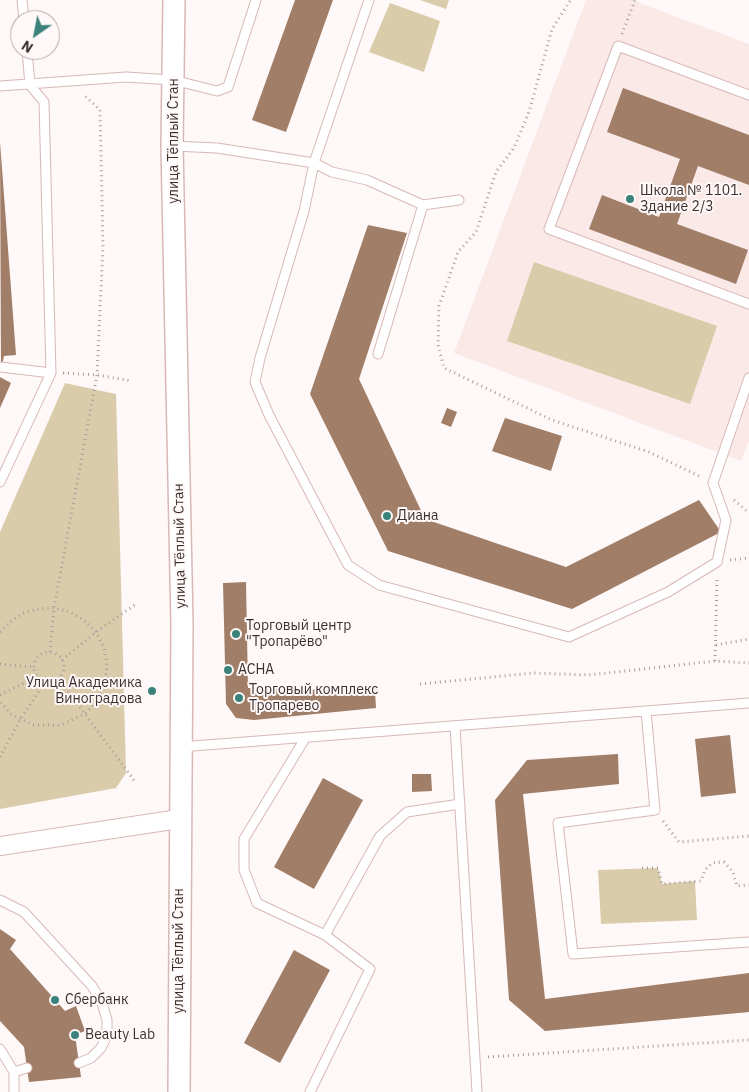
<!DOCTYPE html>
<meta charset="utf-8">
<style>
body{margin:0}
#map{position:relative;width:749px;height:1092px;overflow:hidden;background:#fff8f8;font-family:"IBM Plex Sans",sans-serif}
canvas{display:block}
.north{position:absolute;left:10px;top:10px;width:50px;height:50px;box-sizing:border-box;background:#fff8f8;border:1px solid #b1a8a8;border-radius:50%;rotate:213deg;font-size:14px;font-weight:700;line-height:20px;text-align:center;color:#3d3130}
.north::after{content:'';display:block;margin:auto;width:18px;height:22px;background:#3b827b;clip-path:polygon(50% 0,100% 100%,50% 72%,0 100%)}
</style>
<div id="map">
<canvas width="749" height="1092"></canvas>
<div class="north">N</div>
</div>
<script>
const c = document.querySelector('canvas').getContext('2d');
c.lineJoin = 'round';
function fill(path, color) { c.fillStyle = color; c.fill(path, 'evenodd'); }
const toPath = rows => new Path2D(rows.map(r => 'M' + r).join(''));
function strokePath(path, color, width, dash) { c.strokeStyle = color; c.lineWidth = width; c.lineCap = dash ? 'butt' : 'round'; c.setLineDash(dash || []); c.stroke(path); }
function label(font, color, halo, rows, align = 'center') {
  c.font = font + ' "IBM Plex Sans",sans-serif'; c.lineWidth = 4; c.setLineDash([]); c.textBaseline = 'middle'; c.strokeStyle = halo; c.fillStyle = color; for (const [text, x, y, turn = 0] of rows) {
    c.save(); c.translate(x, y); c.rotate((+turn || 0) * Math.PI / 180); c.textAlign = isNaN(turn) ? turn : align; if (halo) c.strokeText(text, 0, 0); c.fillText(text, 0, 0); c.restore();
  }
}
fill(toPath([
 [586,0,632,0,749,44,749,441,741,461,454,353]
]), '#fae9e7');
fill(toPath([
 [420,0,449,0,446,9],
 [390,3,440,21,424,72,369,52],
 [534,262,717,326,690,404,507,341],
 [65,383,116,394,126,773,116,788,0,809,0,532],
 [658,868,662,884,695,881,697,920,601,924,598,870]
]), '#daccaa');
fill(toPath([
 [295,0,333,0,286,132,252,120],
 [623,88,749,135,749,185,698,166,677,224,748,250,736,284,589,229,602,195,659,217,680,159,607,132],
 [0,142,16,355,4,356,1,369],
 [368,225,407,233,359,379,425,519,566,567,699,500,721,532,572,609,388,551,310,394],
 [0,377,11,383,0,408],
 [447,408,457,412,451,427,441,423],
 [505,418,562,436,551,471,492,451],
 [246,582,248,688,375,691,376,708,254,720,236,718,226,704,223,583],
 [730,735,736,793,701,797,695,739],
 [618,754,619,784,523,794,545,999,749,973,749,1012,545,1031,509,1000,495,800,527,760],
 [412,774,431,774,432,791,412,792],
 [323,778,363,800,314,889,274,867],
 [0,929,16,940,10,949,65,1011,76,1006,85,1031,75,1035,81,1077,29,1082,24,1047,0,1021],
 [294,950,330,970,280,1063,244,1043]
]), '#a17e67');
const service = toPath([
 [22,0,24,20],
 [369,0,314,163,304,211,260,358,255,382,269,415,348,565,379,585,569,637,668,592,717,562,726,520,713,483,749,378],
 [0,86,126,77,173,80,217,91,228,87,256,0],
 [749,95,618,46,549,229,749,304],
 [173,146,217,148,314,163,332,172,367,180,423,205,459,200],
 [378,354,423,205],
 [1,367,51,373],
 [0,482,51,373,44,102,30,85,27,50],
 [646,711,655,810,558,823,573,954,749,942],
 [455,726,477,1092],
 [306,737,244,839,244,870,257,903,325,935],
 [180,747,749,703],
 [0,900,24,912,92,986,102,1003,107,1020,107,1035,101,1048,91,1058,79,1063],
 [0,1049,14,1072,27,1068],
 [14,1092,14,1072],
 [310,1092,370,969,325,935,380,836,407,812,460,804]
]);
const minor = toPath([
 [0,846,179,819]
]);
const tertiary = toPath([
 [174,0,172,146,182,623,179,1092]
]);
strokePath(service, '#d8b8b6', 11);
strokePath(minor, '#d8b8b6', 20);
strokePath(tertiary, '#d8b8b6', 24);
strokePath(toPath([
 [570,1,552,29,529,112,514,148,496,172,476,232,458,252,439,306,438,345,444,368,552,420,649,452,701,477],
 [622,34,635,0],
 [63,373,97,375,132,381],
 [734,500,749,513],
 [730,560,749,558],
 [0,632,10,622,23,613,38,609,54,608,70,612,84,620,96,632,104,648,107,665,105,683,98,699,86,713,61,725,33,725,11,714,0,702],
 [716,645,749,639],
 '34 667a15 15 0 1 1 30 0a15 15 0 1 1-30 0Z',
 [50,652,54,608,97,375,103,246,100,110,83,94],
 [62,660,96,632,136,604],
 [715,661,717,578],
 [0,664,33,667],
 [59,679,136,783],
 [420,684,534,673,589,675,715,661,749,663],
 [0,695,36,677],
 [0,757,20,720,45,682],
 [663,821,679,842,749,836],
 [642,868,658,868,662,884,701,881,705,870,712,863,724,862,733,872,737,886,749,885],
 [119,1035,138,1035],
 [488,1057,749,1040]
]), '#a79d9d', 3, [1, 4]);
strokePath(service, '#fff', 9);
strokePath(minor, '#fff', 18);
strokePath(tertiary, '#fff', 21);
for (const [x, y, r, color] of [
 [630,199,5,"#3b827b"],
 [387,516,5,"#3b827b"],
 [236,634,5,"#3b827b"],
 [228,670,5,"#3b827b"],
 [152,691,5,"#3b827b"],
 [239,698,5,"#3b827b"],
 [55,1000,5,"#3b827b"],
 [75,1035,5,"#3b827b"]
]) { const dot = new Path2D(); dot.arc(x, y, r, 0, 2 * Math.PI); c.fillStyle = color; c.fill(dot); strokePath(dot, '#fff8f8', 2); }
label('14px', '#3d3130', '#fff8f8', [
 ["улица Тёплый Стан",174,141,-90],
 ["улица Тёплый Стан",180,546,-91],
 ["улица Тёплый Стан",179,951,-90]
]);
label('14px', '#3d3130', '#fff8f8', [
 ["Школа № 1101.",640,191],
 ["Здание 2/3",640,207],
 ["Диана",397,516],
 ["Торговый центр",246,626],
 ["\"Тропарёво\"",246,642],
 ["АСНА",238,670],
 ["Улица Академика",142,683,"right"],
 ["Виноградова",142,699,"right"],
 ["Торговый комплекс",249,690],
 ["Тропарево",249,706],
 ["Сбербанк",65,1000],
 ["Beauty Lab",85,1035]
], 'left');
</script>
